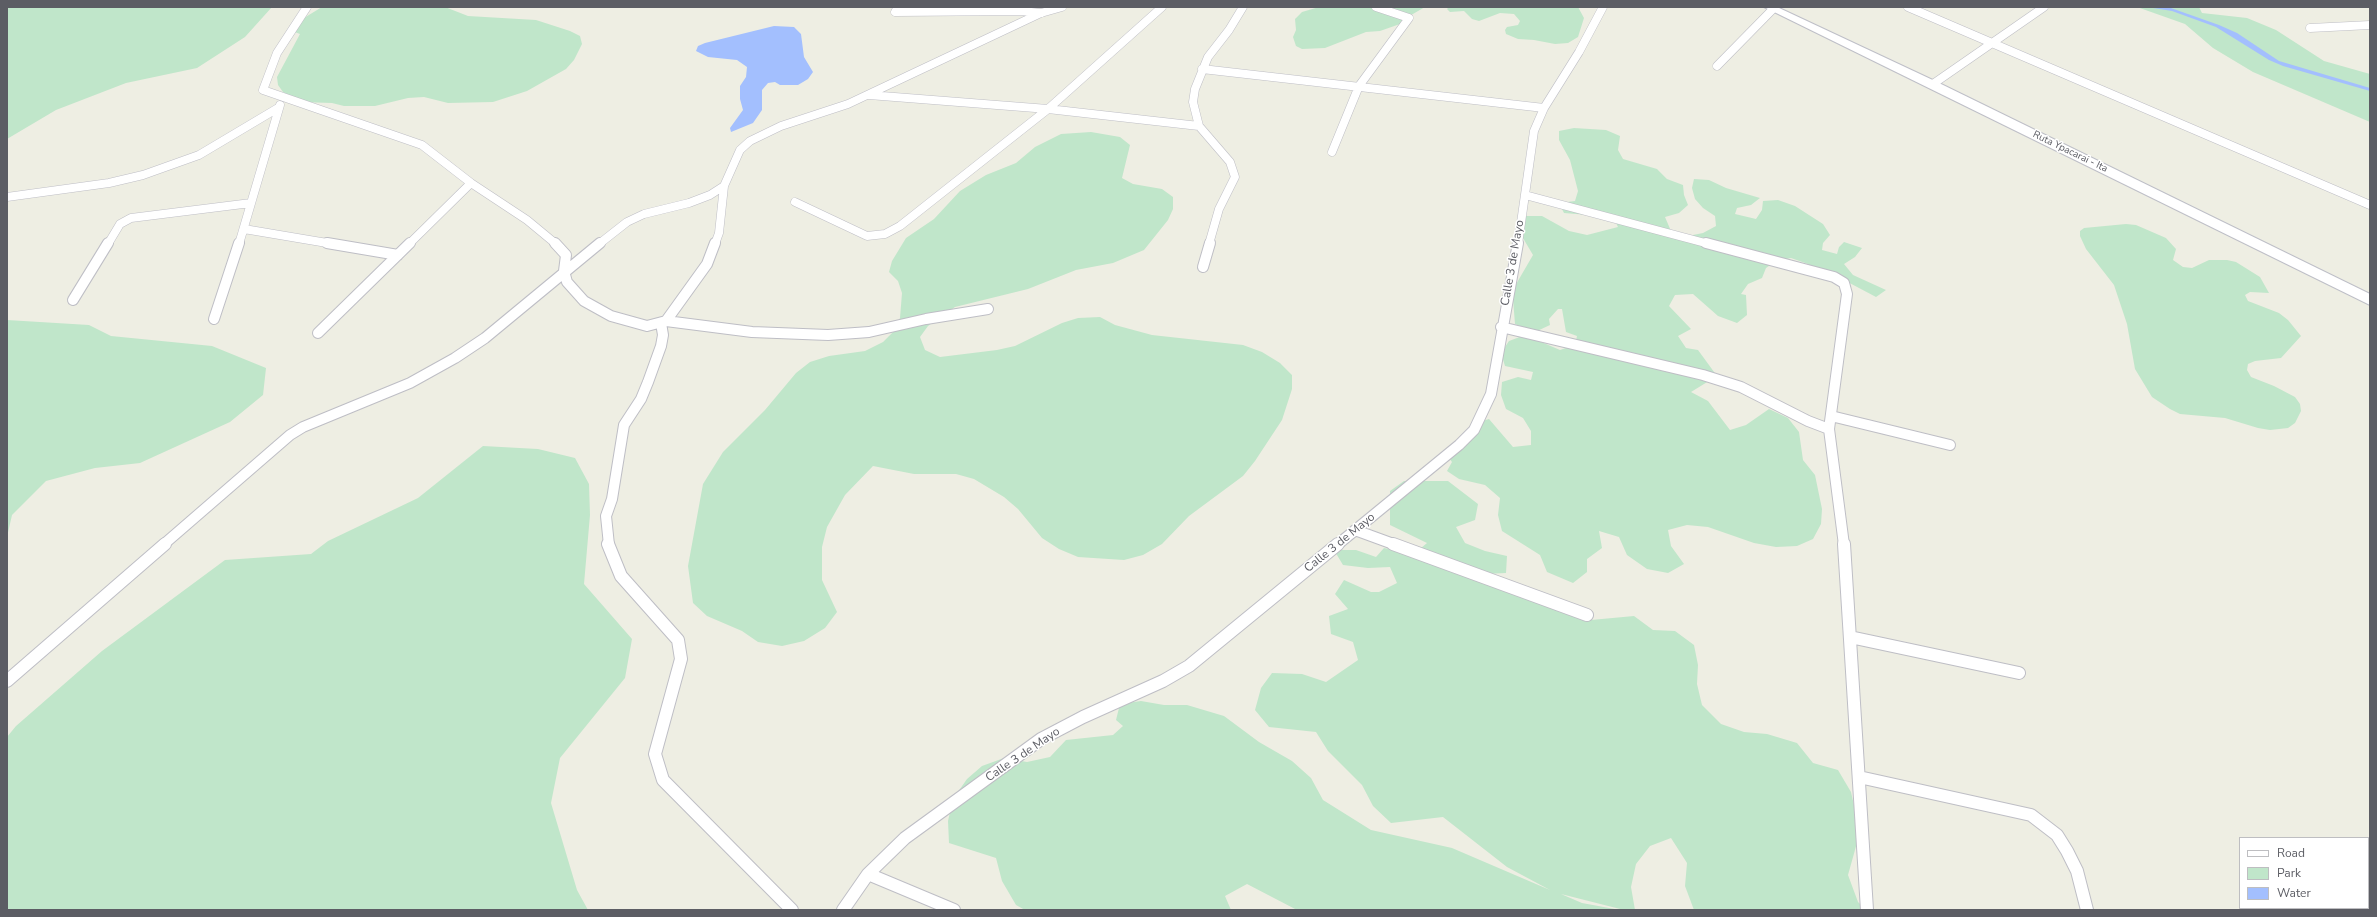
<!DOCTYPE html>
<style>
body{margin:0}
#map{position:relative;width:2377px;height:917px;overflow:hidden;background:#eeeee3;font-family:"Nunito Sans",sans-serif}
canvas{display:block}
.frame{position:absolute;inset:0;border:8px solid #5c5d64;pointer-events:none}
.legend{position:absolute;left:2239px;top:837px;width:130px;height:72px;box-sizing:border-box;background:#fff;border:1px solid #bebec1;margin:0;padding:5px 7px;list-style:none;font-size:12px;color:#5c5d64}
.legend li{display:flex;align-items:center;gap:8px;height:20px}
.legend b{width:20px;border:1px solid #bebec1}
</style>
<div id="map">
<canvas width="2377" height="917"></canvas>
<div class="frame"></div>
<ul class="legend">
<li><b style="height:5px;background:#fff"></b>Road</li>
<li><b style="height:11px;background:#c0e6ca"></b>Park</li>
<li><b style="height:11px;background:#a3bffe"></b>Water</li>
</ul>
</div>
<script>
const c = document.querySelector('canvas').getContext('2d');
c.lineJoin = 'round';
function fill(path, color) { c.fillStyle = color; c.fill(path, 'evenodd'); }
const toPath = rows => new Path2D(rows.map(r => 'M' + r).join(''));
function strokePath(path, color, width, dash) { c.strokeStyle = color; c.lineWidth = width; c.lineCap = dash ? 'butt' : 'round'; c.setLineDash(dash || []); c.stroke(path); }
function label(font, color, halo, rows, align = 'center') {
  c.font = font + ' "Nunito Sans",sans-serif'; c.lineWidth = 3; c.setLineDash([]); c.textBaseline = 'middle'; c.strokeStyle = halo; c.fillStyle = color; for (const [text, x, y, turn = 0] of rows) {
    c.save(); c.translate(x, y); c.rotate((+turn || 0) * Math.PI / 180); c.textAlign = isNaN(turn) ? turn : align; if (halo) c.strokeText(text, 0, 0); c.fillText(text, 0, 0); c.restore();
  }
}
fill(toPath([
 [7,7,272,7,245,37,197,68,126,83,56,110,7,139],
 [322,7,445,7,468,16,536,20,570,31,580,36,582,44,574,60,566,69,527,91,493,102,448,103,424,97,408,98,375,106,344,106,332,103,301,102,283,92,278,85,277,77,300,34,292,31,294,24],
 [1319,7,1425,7,1406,18,1400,24,1380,31,1366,32,1325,48,1302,49,1296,46,1293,37,1296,30,1295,19,1302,12],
 [1449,7,1578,7,1584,18,1578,37,1568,43,1555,44,1534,40,1518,39,1506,34,1505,30,1507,27,1518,25,1520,21,1514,14,1500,13,1479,21,1472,19,1464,11,1450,12,1447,9],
 [2137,7,2199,7,2202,13,2247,18,2276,30,2324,61,2370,74,2370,122,2253,72,2213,48,2185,24],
 [1574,128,1606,130,1620,136,1618,150,1623,159,1657,169,1667,179,1683,185,1684,195,1688,205,1679,213,1665,217,1671,231,1688,236,1703,233,1716,226,1715,216,1703,208,1695,199,1692,188,1694,179,1709,180,1726,188,1760,198,1751,205,1737,208,1735,214,1756,219,1762,210,1763,201,1778,200,1795,206,1823,224,1830,235,1823,243,1822,250,1837,254,1839,247,1844,242,1862,248,1855,257,1844,264,1853,275,1886,290,1876,297,1842,279,1823,274,1808,264,1791,258,1776,261,1766,268,1762,278,1748,284,1741,294,1746,295,1747,315,1737,323,1718,316,1693,294,1675,295,1669,306,1691,329,1678,336,1686,348,1698,350,1717,376,1691,392,1708,401,1730,430,1746,425,1769,409,1788,418,1799,432,1803,460,1815,475,1822,509,1821,524,1813,539,1797,546,1776,547,1754,543,1708,527,1687,525,1668,530,1671,546,1684,564,1668,573,1647,569,1627,555,1619,537,1599,531,1602,548,1587,559,1587,572,1573,583,1547,572,1540,555,1502,531,1498,515,1500,498,1485,485,1459,479,1447,471,1452,462,1448,457,1472,424,1489,419,1513,447,1531,445,1531,431,1523,418,1506,409,1501,395,1502,382,1518,377,1531,380,1533,372,1505,366,1501,353,1509,341,1525,335,1560,350,1575,345,1577,336,1566,332,1562,309,1558,309,1549,319,1550,325,1535,332,1515,324,1513,299,1515,286,1533,255,1520,233,1519,225,1526,216,1542,216,1569,231,1587,235,1618,227,1613,217,1564,213,1559,203,1575,201,1578,191,1570,160,1559,140,1559,131],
 [1091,132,1120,137,1130,145,1122,178,1133,184,1162,189,1173,197,1173,209,1168,220,1144,250,1113,263,1076,270,1028,289,955,307,928,326,920,337,925,350,940,357,997,350,1015,346,1062,323,1078,318,1100,317,1115,325,1152,335,1243,345,1262,352,1280,363,1292,375,1292,389,1282,420,1255,461,1243,476,1189,516,1162,544,1143,555,1124,560,1078,557,1059,549,1042,538,1018,509,1004,497,974,479,956,474,914,474,873,466,845,495,827,527,822,547,822,580,837,612,825,628,804,641,782,646,758,642,742,631,707,616,693,603,688,566,703,484,723,452,765,410,796,373,810,362,829,356,865,351,883,342,894,331,900,318,902,293,898,281,889,272,892,261,906,238,934,219,960,191,986,175,1016,163,1035,147,1061,134],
 [2126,224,2136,225,2166,238,2176,249,2173,260,2183,267,2192,268,2209,260,2227,260,2236,262,2260,277,2269,293,2250,292,2245,295,2248,301,2279,313,2288,320,2301,336,2281,358,2255,361,2248,364,2247,370,2251,377,2274,386,2295,397,2300,404,2301,411,2295,423,2288,428,2270,430,2258,428,2225,418,2180,414,2170,409,2152,397,2135,369,2127,324,2114,285,2086,249,2080,236,2080,231,2084,228],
 [7,320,89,325,111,336,212,346,266,368,263,395,230,422,140,463,95,468,46,481,12,515,7,537],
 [483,446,538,449,575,458,589,484,590,515,584,584,632,639,625,678,560,758,551,803,577,890,588,910,7,910,7,737,16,726,102,651,225,560,311,554,328,541,418,498],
 [1404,481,1448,481,1478,504,1475,520,1456,527,1465,543,1485,551,1507,556,1506,573,1485,574,1591,620,1634,616,1653,630,1675,631,1694,645,1698,665,1697,684,1702,705,1721,724,1744,732,1767,734,1797,743,1813,763,1838,770,1851,792,1860,832,1848,875,1858,902,1866,910,1694,910,1685,886,1687,863,1671,838,1650,846,1636,864,1631,887,1635,910,1624,910,1561,894,1582,903,1620,910,1297,910,1247,884,1225,896,1231,910,1025,910,1016,905,1002,881,996,858,949,843,948,821,953,799,967,779,982,766,1004,758,1027,762,1050,757,1066,740,1113,735,1123,726,1116,720,1120,704,1141,701,1164,705,1187,705,1224,716,1259,742,1292,761,1311,778,1323,800,1371,830,1452,848,1550,890,1507,867,1443,817,1391,823,1373,806,1362,785,1328,751,1316,732,1269,727,1255,710,1261,688,1272,673,1302,674,1326,682,1358,660,1353,642,1331,634,1329,616,1348,609,1335,594,1344,580,1371,592,1379,592,1397,583,1390,567,1368,568,1343,565,1334,550,1356,550,1376,557,1384,548,1414,554,1427,543,1390,525,1390,491]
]), '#c0e6ca');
fill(toPath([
 [2147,7,2168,7,2219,25,2237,33,2279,61,2370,88,2370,91,2283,66,2269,60,2216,27,2172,11],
 [774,26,794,27,801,34,804,57,813,72,808,79,798,85,780,85,775,82,768,83,762,90,762,110,753,123,731,132,730,128,743,110,740,99,740,86,746,77,747,67,737,60,708,57,696,51,698,46,705,43]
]), '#a3bffe');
const streetFar2 = toPath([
 [307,7,277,53,263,90,422,145,471,183,527,220,556,244],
 [898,7,895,12,1021,11,1041,13],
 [1908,7,2370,205],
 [2310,28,2370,25],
 [1717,66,1773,9],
 [1202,69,1544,108],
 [1933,84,2044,7],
 [869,95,1048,109,1199,126],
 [1332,152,1359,86,1409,18,1376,7],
 [1525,195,1709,244],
 [7,197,109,183,143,175,199,155,278,108],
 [795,202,867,236,885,234,900,226,1048,109,1162,7],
 [244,229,333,244],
 [108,244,120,224,131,218,251,203],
 [239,244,280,105],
 [409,244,471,183],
 [599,244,627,222,644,214,689,203,710,195,724,186],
 [715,244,719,233,724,186,740,150,750,141,781,126,848,104,1041,13,1062,7],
 [1209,244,1219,209,1235,177,1230,162,1199,126,1193,102,1195,89,1208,57,1229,30,1243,7],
 [1518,244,1534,131,1544,108,1579,52,1603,7]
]);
const streetFar1 = toPath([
 [327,243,398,255],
 [555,243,566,255,564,271,567,282,584,301,611,316,647,326,666,321,707,264,715,243],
 [1706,243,1834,277,1844,283,1847,294,1829,429,1844,545],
 [1203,267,1210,243],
 [73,300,108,243],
 [214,319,239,243],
 [666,321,752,332,828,335,869,332,926,319,988,309],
 [1501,327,1703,375,1741,387,1808,421,1829,429],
 [318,333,410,243],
 [1831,416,1950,445],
 [1355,530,1396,545],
 [163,545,290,435,303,427,410,383,455,358,485,338,600,243],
 [609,545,606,516,612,499,624,425,641,399,648,382,661,346,663,335,661,323],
 [1337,545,1459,445,1474,430,1491,394,1518,243]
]);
const street = toPath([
 [608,544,621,576,678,640,681,659,655,754,663,780,792,910],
 [1393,544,1587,615],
 [1844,544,1867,910],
 [1850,637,2019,673],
 [7,681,165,544],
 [1859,777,2031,815,2057,835,2067,851,2077,871,2087,910],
 [868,874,954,910],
 [843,910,868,874,905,838,1041,739,1083,717,1163,681,1189,666,1338,544]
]);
const secondary = toPath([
 [1764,7,1777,7,1937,82,2370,294,2370,305,1764,7]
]);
strokePath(streetFar2, '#bebec5', 9);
strokePath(streetFar1, '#bebec5', 12);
strokePath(street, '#bebec5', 14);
strokePath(secondary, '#bebfc7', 2);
strokePath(streetFar2, '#fff', 8);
strokePath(streetFar1, '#fff', 10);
strokePath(street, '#fff', 12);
fill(secondary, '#fff');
label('10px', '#5c5d64', '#fff', [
 ["Ruta Ypacarai - Ita",2070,152,26]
]);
label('12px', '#5c5d64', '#fff', [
 ["Calle 3 de Mayo",1513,263,-80],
 ["Calle 3 de Mayo",1340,543,-39],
 ["Calle 3 de Mayo",1023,755,-34]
]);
</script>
